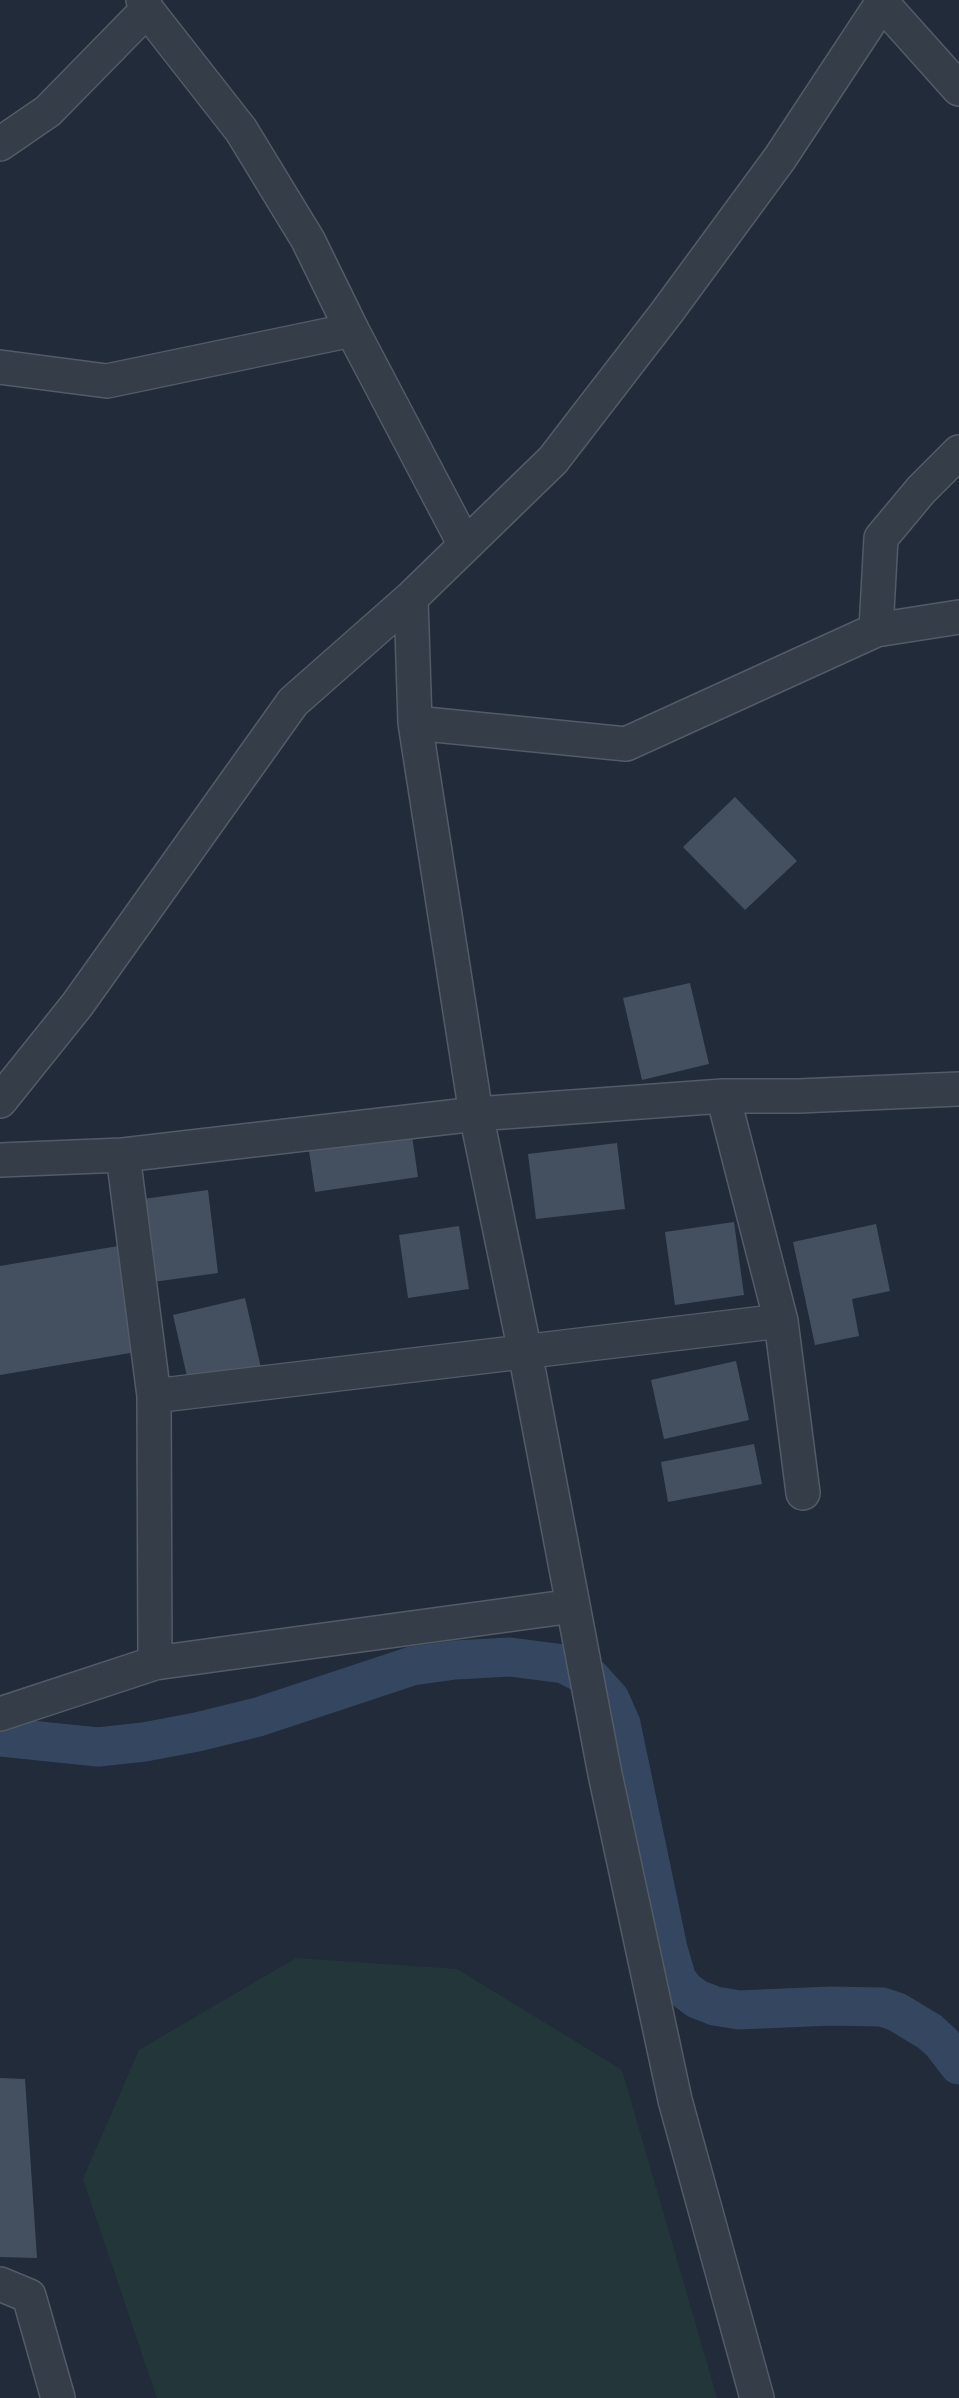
<!DOCTYPE html>
<style>
body{margin:0}
canvas{display:block;background:#212b39}
</style>
<canvas width="959" height="2398"></canvas>
<script>
const c = document.querySelector('canvas').getContext('2d');
c.lineJoin = 'round';
function fill(path, color) { c.fillStyle = color; c.fill(path, 'evenodd'); }
const toPath = rows => new Path2D(rows.map(r => 'M' + r).join(''));
function strokePath(path, color, width, dash) { c.strokeStyle = color; c.lineWidth = width; c.lineCap = dash ? 'butt' : 'round'; c.setLineDash(dash || []); c.stroke(path); }
fill(toPath([
 [296,1958,457,1969,622,2070,717,2398,157,2398,83,2179,139,2050]
]), '#23373a');
strokePath(toPath([
 [0,1737,98,1747,144,1742,197,1732,258,1717,412,1666,455,1660,510,1657,564,1664,591,1678,610,1699,621,1724,668,1949,677,1980,685,1990,697,1999,715,2006,739,2010,831,2006,882,2007,897,2012,930,2032,942,2043,959,2065]
]), '#354760', 39);
fill(toPath([
 [735,797,797,861,745,910,683,847],
 [690,983,709,1064,642,1080,623,998],
 [412,1136,418,1177,315,1192,309,1151],
 [617,1143,625,1209,536,1219,528,1154],
 [208,1190,218,1273,153,1282,143,1199],
 [734,1222,744,1295,675,1305,665,1232],
 [876,1224,890,1291,852,1299,859,1336,815,1345,793,1242],
 [459,1226,469,1289,408,1298,399,1235],
 [124,1245,142,1351,0,1375,0,1266],
 [245,1298,261,1368,189,1385,173,1315],
 [736,1361,749,1420,664,1439,651,1380],
 [754,1444,762,1484,668,1502,661,1462],
 [0,2078,25,2079,37,2258,0,2257]
]), '#445060');
const minor = toPath([
 [143,0,147,10,241,130,308,240,352,330,465,545],
 [882,3,959,89],
 [0,144,48,111,147,10],
 [0,367,107,381,352,330],
 [411,598,415,723,476,1114,525,1352,605,1774,675,2100,757,2398],
 [876,630,881,538,921,490,959,452],
 [415,723,626,744,876,630,959,617],
 [723,1096,781,1321,803,1493],
 [0,1101,77,1005,293,702,411,598,553,460,667,312,780,158,884,0],
 [0,1160,123,1155,476,1114,723,1096,799,1096,959,1089],
 [154,1396,781,1321],
 [155,1663,573,1606],
 [0,1714,155,1663,154,1396,123,1155],
 [0,2284,29,2296,58,2398]
]);
strokePath(minor, '#525b67', 36);
strokePath(minor, '#353d49', 33);
</script>
